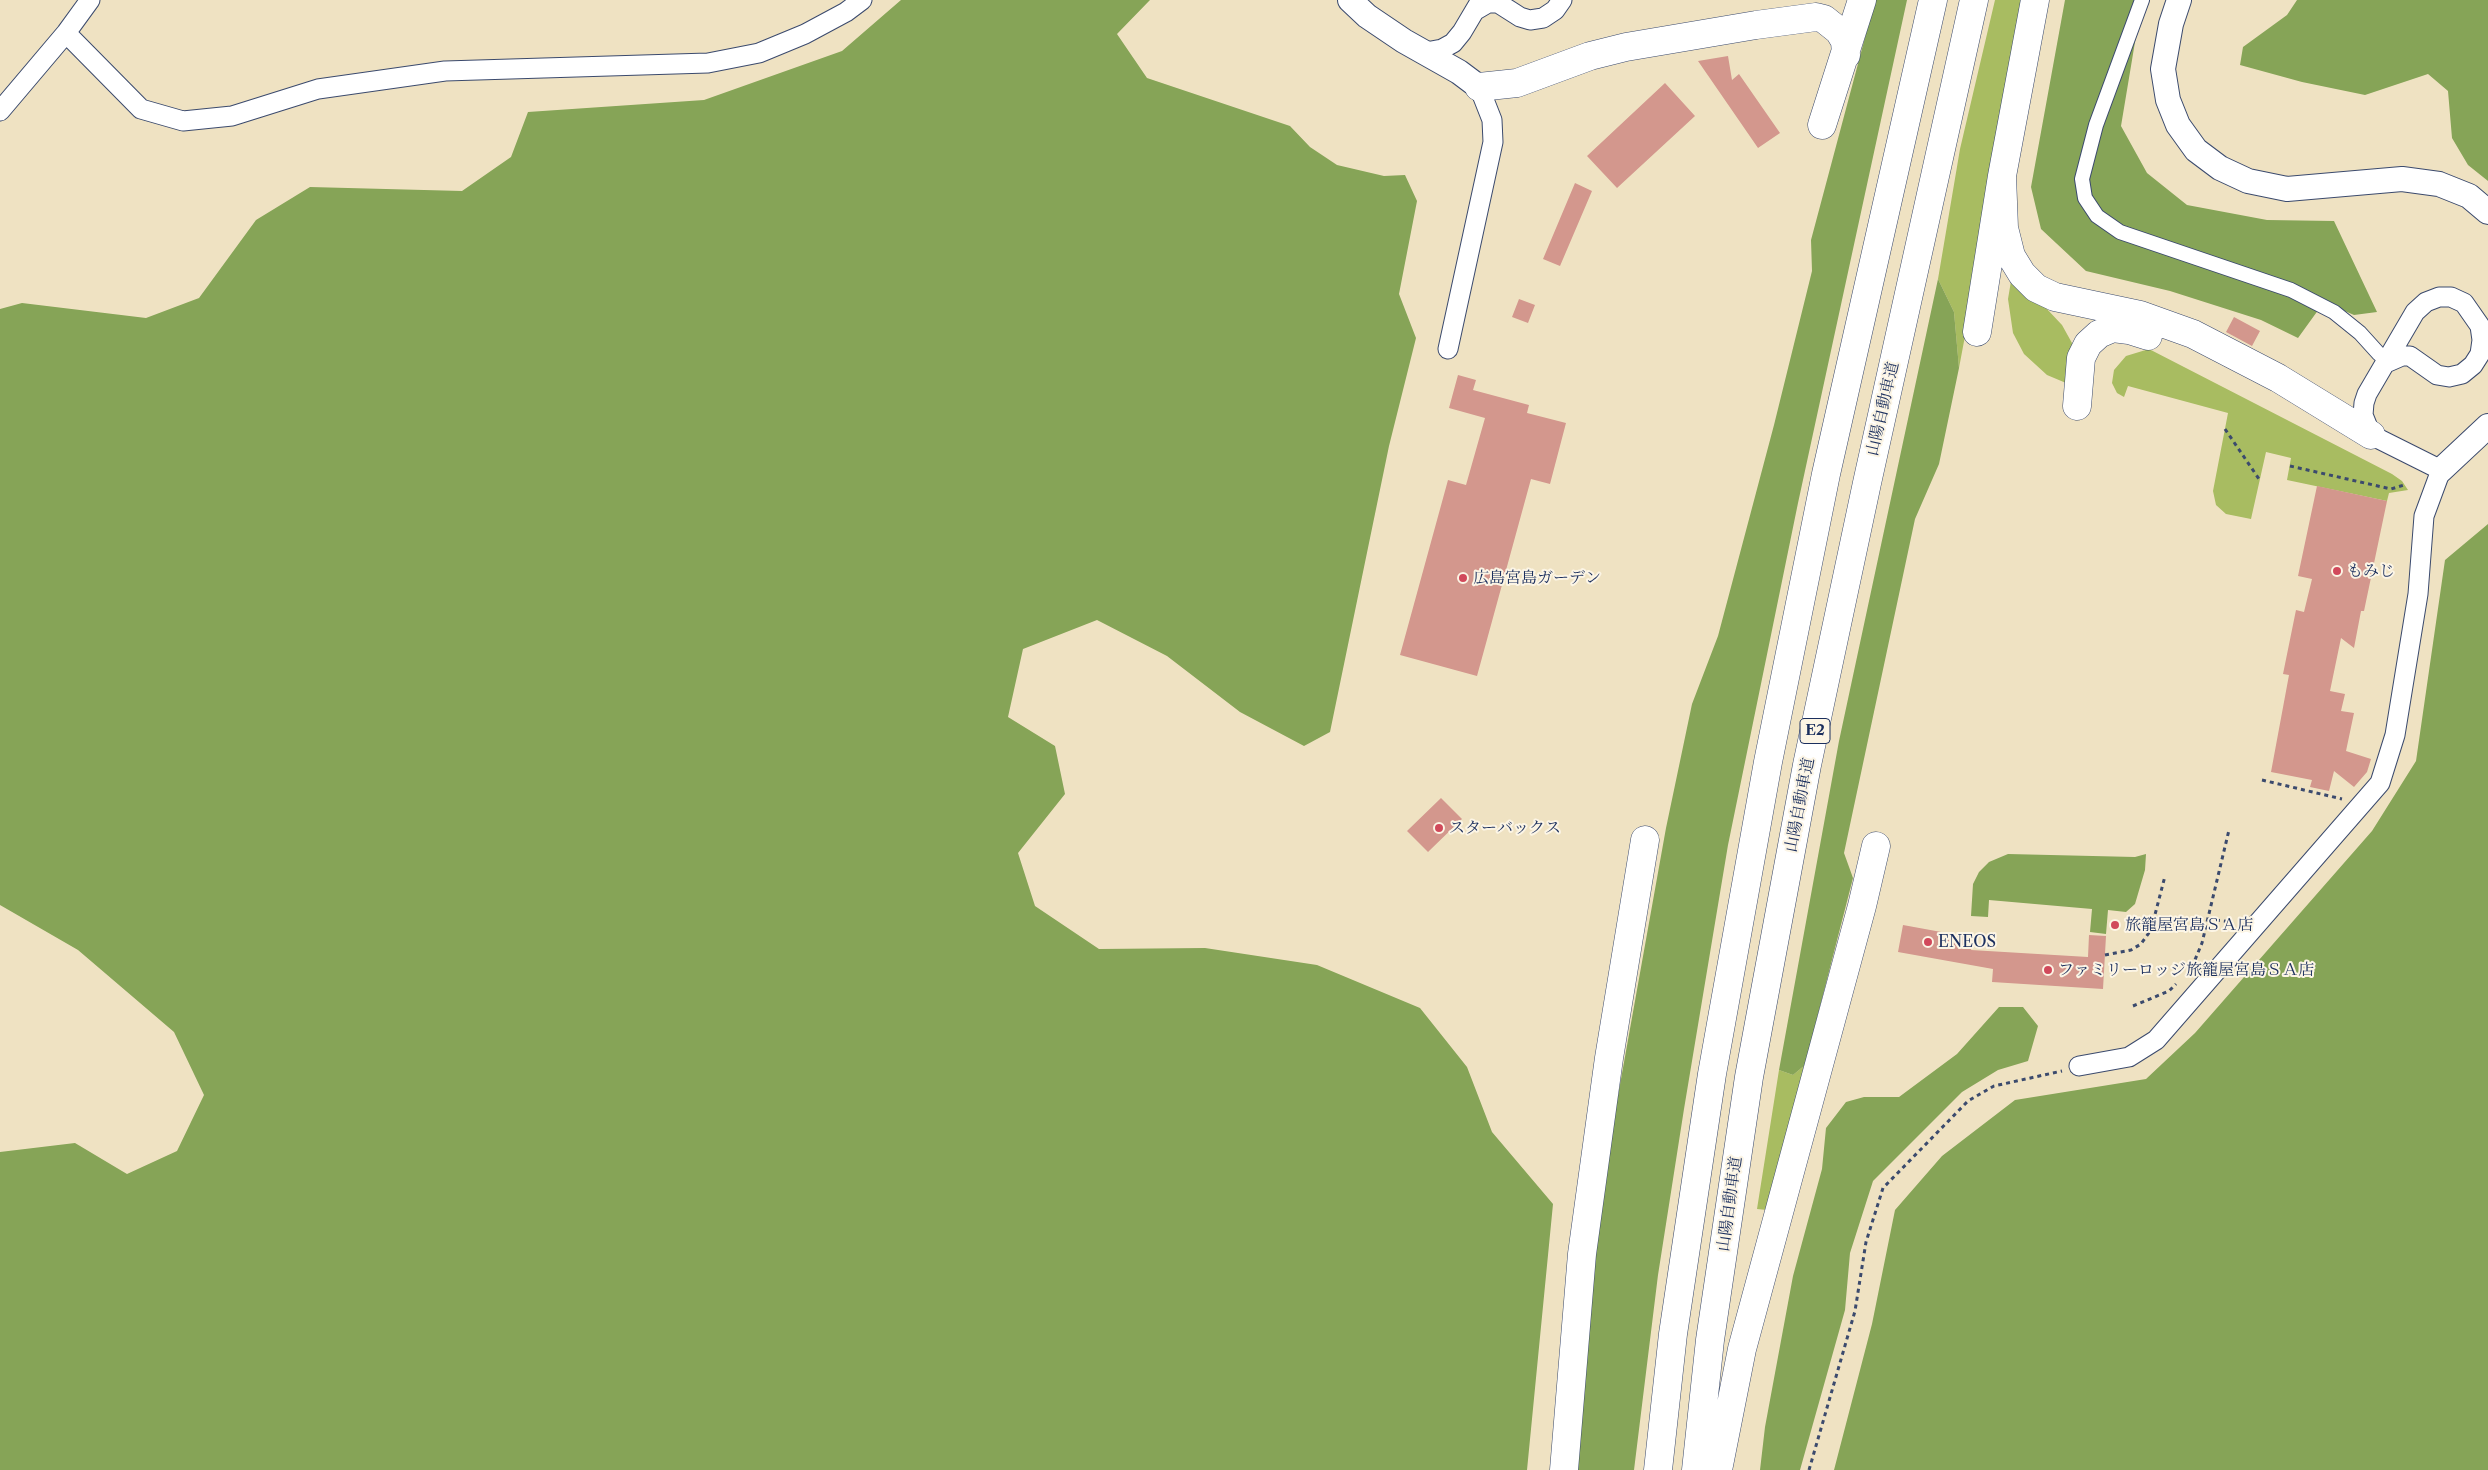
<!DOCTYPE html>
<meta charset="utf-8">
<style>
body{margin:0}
canvas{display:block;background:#efe2c2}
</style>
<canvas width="2488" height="1470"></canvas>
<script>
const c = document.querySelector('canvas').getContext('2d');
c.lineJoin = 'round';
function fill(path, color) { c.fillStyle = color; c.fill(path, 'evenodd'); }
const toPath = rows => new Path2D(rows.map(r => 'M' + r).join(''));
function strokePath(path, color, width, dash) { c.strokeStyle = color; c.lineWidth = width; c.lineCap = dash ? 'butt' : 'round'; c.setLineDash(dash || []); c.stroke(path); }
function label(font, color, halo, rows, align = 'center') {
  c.font = font + ' "Libre Caslon Text","Noto Serif JP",serif'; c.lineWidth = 4; c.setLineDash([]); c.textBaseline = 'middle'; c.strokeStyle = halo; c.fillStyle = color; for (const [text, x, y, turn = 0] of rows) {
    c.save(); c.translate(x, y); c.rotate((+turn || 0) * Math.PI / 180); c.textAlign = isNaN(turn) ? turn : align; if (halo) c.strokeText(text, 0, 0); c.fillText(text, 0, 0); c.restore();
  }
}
fill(toPath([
 [1995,0,2028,0,1959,368,1954,312,1938,279,1960,149],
 [2011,281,2046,308,2062,325,2072,343,2076,366,2066,383,2047,375,2024,354,2013,333,2008,299],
 [2149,349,2392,474,2402,481,2408,490,2389,493,2387,501,2287,480,2291,458,2266,452,2251,519,2226,514,2216,505,2213,491,2228,413,2128,386,2124,397,2117,393,2112,383,2114,370,2126,356],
 [1805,1065,1767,1210,1757,1209,1779,1070,1793,1075]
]), '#a8bc61');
fill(toPath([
 [901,0,1150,0,1117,34,1147,78,1290,126,1310,147,1337,165,1384,176,1405,175,1417,201,1399,294,1416,338,1389,446,1330,732,1304,746,1240,712,1167,656,1097,620,1023,649,1008,717,1055,746,1065,794,1018,853,1035,906,1099,949,1205,948,1317,965,1420,1008,1467,1067,1492,1132,1553,1204,1527,1470,0,1470,0,1152,75,1143,127,1174,177,1151,204,1095,174,1032,78,950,0,905,0,309,22,303,146,318,199,298,256,220,310,187,462,191,511,157,528,112,704,100,842,51],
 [1875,0,1907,0,1798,503,1728,845,1684,1109,1658,1275,1634,1470,1574,1470,1586,1323,1607,1157,1666,828,1692,704,1718,636,1774,425,1812,271,1811,240],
 [2065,0,2142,0,2121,126,2147,173,2187,205,2267,220,2334,221,2377,312,2354,315,2324,302,2298,338,2261,320,2170,291,2086,271,2041,229,2031,187],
 [2297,0,2488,0,2488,181,2468,165,2452,138,2448,91,2428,74,2365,95,2302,82,2240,65,2243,47,2287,15],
 [1938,279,1954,312,1959,368,1939,464,1915,519,1844,853,1853,878,1805,1065,1793,1075,1779,1070,1839,741],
 [2488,524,2488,1470,1834,1470,1872,1324,1895,1210,1942,1156,2015,1100,2146,1079,2195,1033,2372,831,2416,761,2445,560],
 [2008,854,2135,857,2146,854,2145,870,2135,904,2126,912,2108,910,2106,934,2090,932,2092,909,1989,900,1988,917,1971,916,1973,884,1979,872,1989,862],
 [1999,1007,2023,1007,2038,1026,2028,1061,1998,1070,1962,1092,1873,1181,1850,1253,1845,1310,1800,1470,1760,1470,1765,1427,1793,1276,1822,1169,1826,1128,1846,1102,1864,1097,1899,1097,1957,1054]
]), '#86a457');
fill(toPath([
 [1728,56,1732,80,1739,74,1780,133,1758,148,1698,61],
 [1665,83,1695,116,1617,188,1587,156],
 [1575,183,1592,191,1560,266,1543,259],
 [1519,299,1535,305,1528,323,1512,317],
 [2234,317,2260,331,2252,346,2226,332],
 [1458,375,1476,380,1473,390,1529,405,1527,413,1566,423,1550,484,1531,479,1477,676,1400,655,1448,480,1466,485,1485,418,1449,408],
 [2317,486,2387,501,2364,611,2361,611,2354,648,2341,638,2330,691,2345,694,2341,711,2354,713,2346,751,2371,759,2367,772,2354,787,2334,771,2329,791,2310,787,2312,780,2271,772,2289,675,2283,674,2296,610,2304,612,2312,579,2298,576],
 [1441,798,1462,819,1428,852,1407,831],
 [1903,925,1974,938,1971,950,2088,957,2089,935,2106,936,2103,989,1992,982,1993,969,1898,952]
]), '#d3978d');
const pedestrian = toPath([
 [2142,0,2096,125,2082,179,2085,198,2097,216,2120,232,2291,290,2334,312,2360,333,2379,354]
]);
const minor = toPath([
 [1476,10,1488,3,1498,3,1520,17,1530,20,1543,18,1555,10,1562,0],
 [66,33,141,109,183,121,232,116,318,89,445,71,708,63,759,53,805,34,846,12,862,0],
 [1426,52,1442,49,1453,43,1462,32,1481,0],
 [0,111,66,33,90,0],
 [1448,349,1493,142,1492,120,1479,87],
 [2079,1066,2129,1057,2156,1040,2380,783,2395,735,2418,594,2424,516,2441,470,2371,435,2363,415,2364,403,2367,394,2415,312,2426,302,2439,297,2451,297,2464,303,2480,326,2482,340,2480,354,2473,365,2462,374,2449,377,2437,375,2410,356,2402,356,2386,363]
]);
const tertiary = toPath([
 [1350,0,1367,16,1404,41,1459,72,1479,87],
 [2179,0,2171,24,2163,69,2168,100,2178,125,2196,150,2220,168,2248,181,2287,189,2402,179,2439,184,2469,196,2488,212],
 [2441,470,2488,426]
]);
const motorway = toPath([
 [1479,87,1517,83,1590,56,1626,47,1756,25,1816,17,1824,19,1839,31,1845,41,1846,55],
 [1822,125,1862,0],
 [2002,176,2004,228,2011,256,2022,274,2036,288,2055,297,2140,315,2193,334,2278,378,2371,435],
 [1977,332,2002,176,2035,0],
 [2077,406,2081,358,2088,344,2099,334,2113,328,2129,330,2148,336],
 [1564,1470,1582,1254,1609,1058,1645,840],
 [1658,1470,1673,1334,1712,1074,1768,762,1826,474,1933,0],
 [1696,1470,1710,1340,1749,1077,1807,765,1867,483,1974,0],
 [1718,1470,1742,1349,1862,906,1876,846]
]);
strokePath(pedestrian, '#3b4a6d', 16);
strokePath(minor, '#3b4a6d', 21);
strokePath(tertiary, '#3b4a6d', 26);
strokePath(motorway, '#3b4a6d', 29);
strokePath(toPath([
 [2225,429,2259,479],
 [2290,466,2391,489,2404,485],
 [2262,780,2342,799],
 [2208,919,2232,922],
 [2105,955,2131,950,2141,944,2151,930,2165,876],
 [2192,967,2202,943,2229,830],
 [2133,1006,2169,991,2176,984],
 [1809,1470,1855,1311,1866,1242,1883,1188,1968,1101,1994,1086,2062,1071]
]), '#3b4a6d', 3, [4, 4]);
strokePath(pedestrian, '#fff', 14);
strokePath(minor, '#fff', 19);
strokePath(tertiary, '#fff', 24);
strokePath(motorway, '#fff', 28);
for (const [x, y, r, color] of [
 [2337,571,5,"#d1495b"],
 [1463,578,5,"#d1495b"],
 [1439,828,5,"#d1495b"],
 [2115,925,5,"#d1495b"],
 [1928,942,5,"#d1495b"],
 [2048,970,5,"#d1495b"]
]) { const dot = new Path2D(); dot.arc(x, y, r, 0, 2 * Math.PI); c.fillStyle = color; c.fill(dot); strokePath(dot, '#fcf5e5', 2); }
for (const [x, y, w] of [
 [1815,731,30]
]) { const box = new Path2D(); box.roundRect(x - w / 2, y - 12.5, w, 25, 4); c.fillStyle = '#fcf5e5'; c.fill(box); strokePath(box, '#1b2f5e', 1); }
label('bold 15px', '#1b2f5e', null, [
 ["E2",1815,731]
]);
label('16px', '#1b2f5e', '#fcf5e5', [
 ["山陽自動車道",1883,409,-77],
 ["山陽自動車道",1800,805,-79],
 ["山陽自動車道",1730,1204,-82]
]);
label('16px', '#1b2f5e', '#fcf5e5', [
 ["もみじ",2347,571],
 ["広島宮島ガーデン",1473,578],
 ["スターバックス",1449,828],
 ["旅籠屋宮島ＳＡ店",2125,925],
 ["ENEOS",1938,942],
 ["ファミリーロッジ旅籠屋宮島ＳＡ店",2058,970]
], 'left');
</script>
